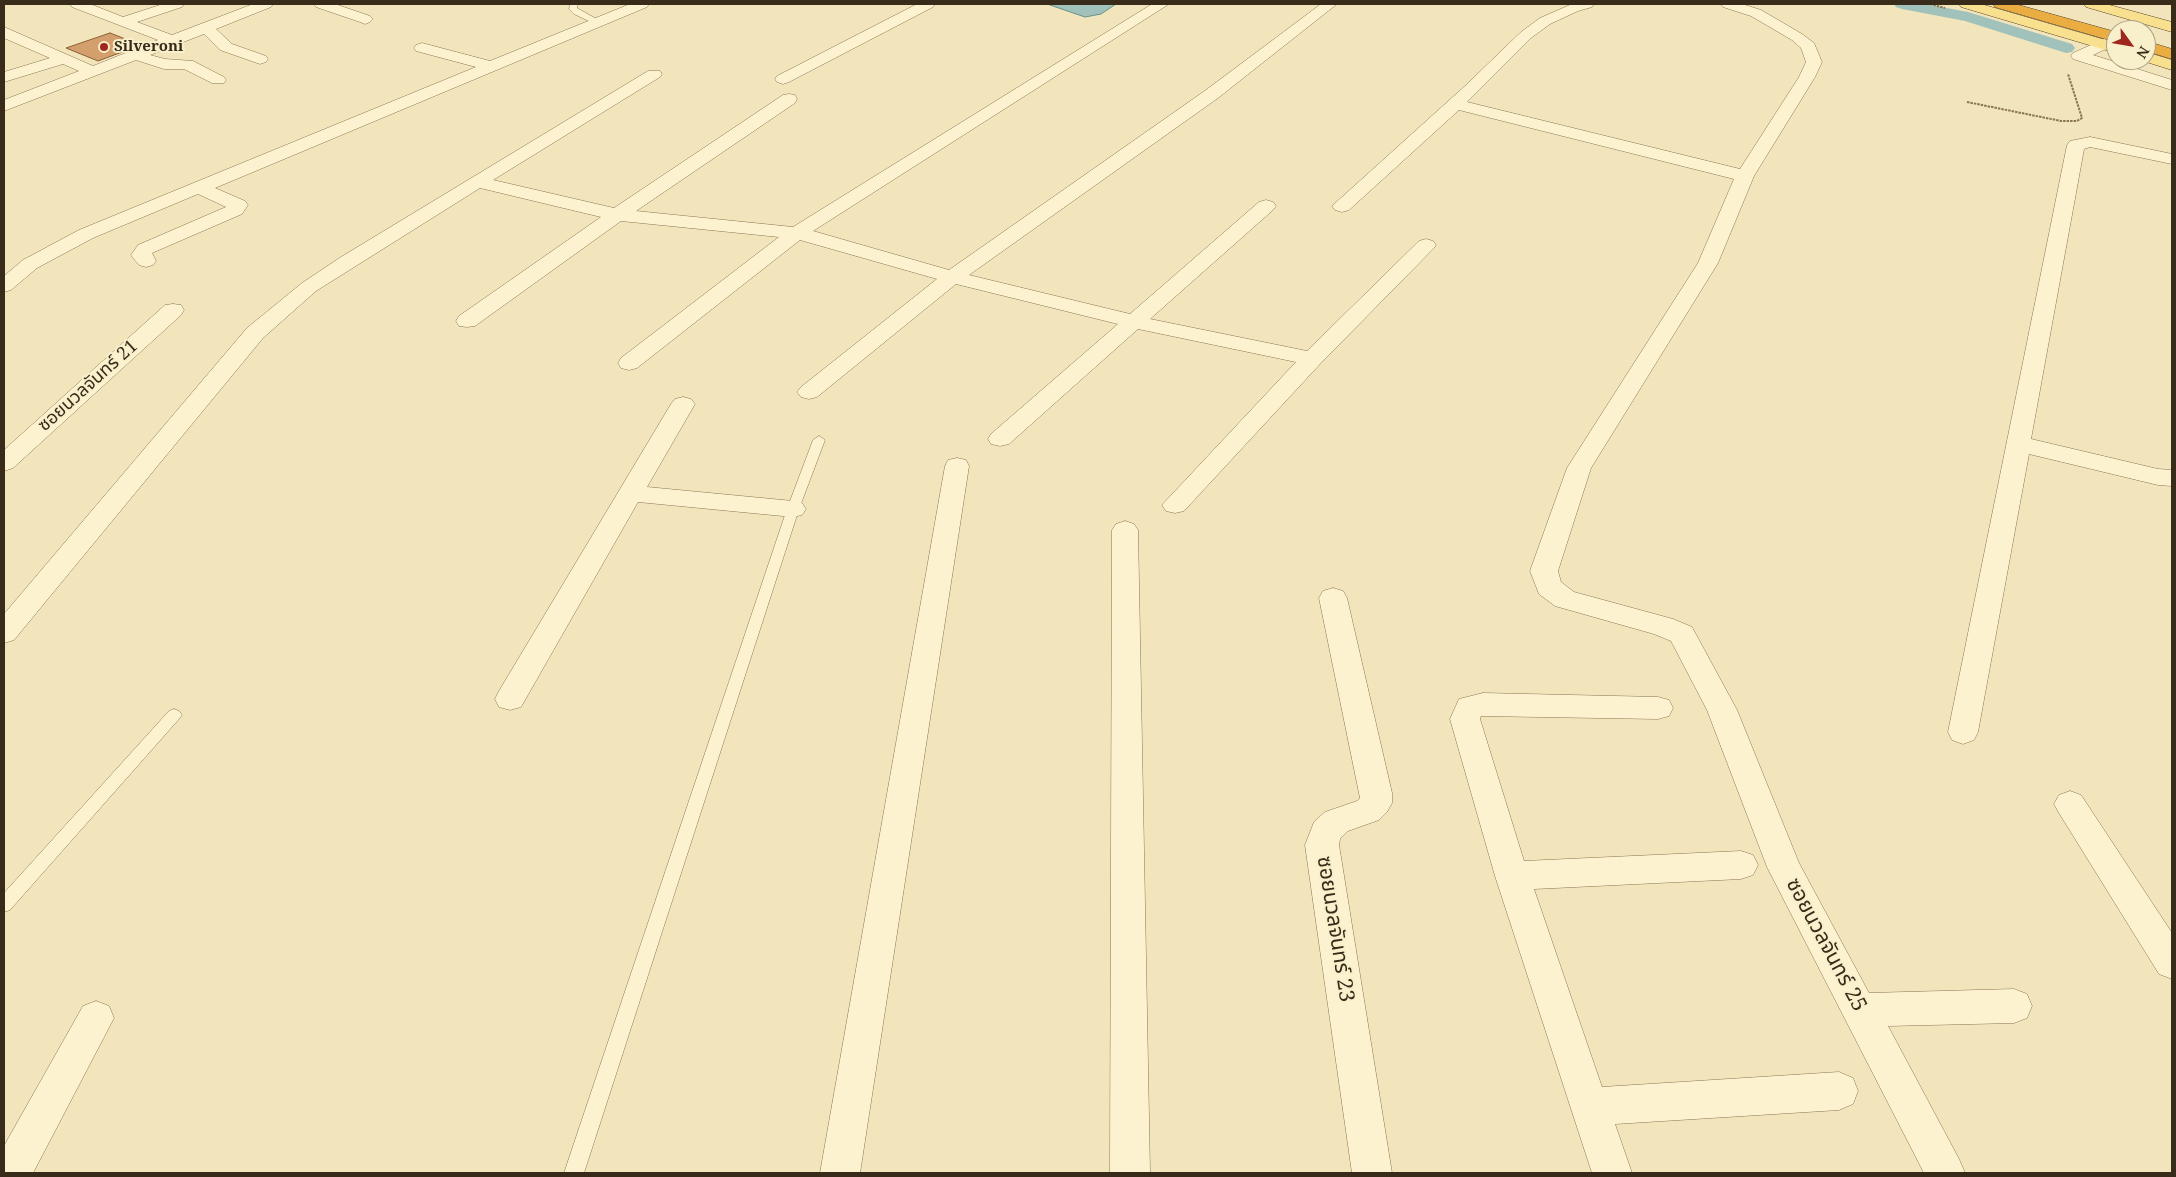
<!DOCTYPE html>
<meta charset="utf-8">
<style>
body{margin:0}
#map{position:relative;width:2176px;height:1177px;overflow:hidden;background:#f2e5bb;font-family:"Noto Serif",serif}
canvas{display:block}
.frame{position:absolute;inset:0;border:5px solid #382b1a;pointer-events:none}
.north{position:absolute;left:2106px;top:20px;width:50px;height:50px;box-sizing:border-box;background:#f8efcb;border:1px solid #aba184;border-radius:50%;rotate:122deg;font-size:14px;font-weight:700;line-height:20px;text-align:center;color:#382b1a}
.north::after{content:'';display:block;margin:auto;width:18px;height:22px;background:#9e271e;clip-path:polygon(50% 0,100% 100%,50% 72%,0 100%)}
</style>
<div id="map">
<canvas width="2176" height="1177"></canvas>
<div class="frame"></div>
<div class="north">N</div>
</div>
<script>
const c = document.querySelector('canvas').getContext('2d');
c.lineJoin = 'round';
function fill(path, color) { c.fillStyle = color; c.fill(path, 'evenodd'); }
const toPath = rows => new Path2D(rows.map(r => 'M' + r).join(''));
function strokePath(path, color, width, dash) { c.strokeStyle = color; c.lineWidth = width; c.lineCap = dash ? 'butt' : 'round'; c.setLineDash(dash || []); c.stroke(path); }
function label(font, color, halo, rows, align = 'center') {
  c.font = font + ' "Noto Serif","Noto Sans Thai",serif'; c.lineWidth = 4; c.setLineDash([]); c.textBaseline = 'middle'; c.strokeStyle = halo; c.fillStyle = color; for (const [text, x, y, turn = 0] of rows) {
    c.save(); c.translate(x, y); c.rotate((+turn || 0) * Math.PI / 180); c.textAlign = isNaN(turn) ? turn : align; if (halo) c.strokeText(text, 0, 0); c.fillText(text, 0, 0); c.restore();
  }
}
const water = toPath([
 [1047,4,1116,4,1101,14,1085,17,1047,4]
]);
fill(water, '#a0c2ba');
strokePath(water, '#679089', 1);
fill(toPath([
 [1894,4,1925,4,1968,12,2072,44,2075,48,2072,52,2066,53,1965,21,1902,9,1896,7,1894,4]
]), '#a0c2ba');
const building = toPath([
 [110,33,141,45,98,61,66,48,110,33]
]);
fill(building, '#d3a06d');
strokePath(building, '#8b5f37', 1);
const service = toPath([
 [570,4,578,4,577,8,602,22,595,24,574,14,569,9,570,4],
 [819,436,825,440,799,509,584,1173,564,1173,787,509,813,440,819,436],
 [174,709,179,711,182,715,179,719,10,910,4,912,4,893,169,711,174,709]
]);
const minor = toPath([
 [70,4,90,4,123,17,163,4,184,4,182,7,137,22,172,35,253,4,273,4,271,7,216,29,232,44,266,56,268,59,266,62,260,64,220,50,204,34,150,55,165,59,193,61,224,77,226,80,224,83,212,83,184,69,164,69,136,60,4,111,4,100,79,71,63,64,4,82,4,72,50,58,4,38,4,27,93,66,158,40,72,7,70,4],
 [314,4,335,4,370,16,373,19,370,22,365,24,360,22,316,7,314,4],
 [630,4,649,4,647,7,215,188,245,201,248,205,242,214,152,253,156,261,153,265,146,267,139,265,134,259,131,255,138,245,226,207,198,194,93,238,37,268,11,290,4,292,4,276,23,260,79,230,476,67,416,51,414,48,416,45,422,43,490,61,630,4],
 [917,4,935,4,933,7,789,82,783,84,777,82,775,79,777,76,917,4],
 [1152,4,1169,4,813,231,949,270,1206,90,1321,4,1337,4,1218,98,969,275,1130,314,1259,202,1266,200,1273,202,1276,206,1273,210,1150,319,1307,351,1419,241,1426,239,1433,241,1436,245,1433,249,1320,364,1184,511,1175,513,1166,511,1162,505,1296,362,1138,329,1009,444,1000,446,991,444,988,439,991,434,1118,324,956,284,817,397,809,399,801,397,797,392,801,387,937,279,800,240,637,368,629,370,621,368,618,363,621,358,779,237,621,221,475,326,467,327,459,326,456,321,459,316,601,217,480,188,316,291,263,338,14,640,4,643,4,614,247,328,302,283,341,257,648,71,660,71,662,74,660,77,493,180,614,208,783,95,789,94,795,95,797,99,795,103,636,211,793,227,1152,4],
 [1572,4,1594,4,1592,7,1578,11,1550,24,1531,38,1467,102,1740,169,1799,77,1806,62,1801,48,1792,40,1751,16,1723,7,1721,4,1742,4,1761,10,1802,34,1814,43,1822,62,1815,77,1754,176,1718,263,1591,468,1558,571,1561,582,1574,592,1673,619,1692,627,1737,710,1799,863,1869,993,2014,989,2027,994,2032,1006,2027,1018,2014,1023,1888,1026,1959,1159,1965,1173,1924,1173,1767,867,1707,710,1671,641,1654,634,1555,606,1539,594,1530,571,1567,468,1698,263,1734,179,1459,110,1349,210,1342,212,1335,210,1332,206,1465,86,1521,32,1540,18,1572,4],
 [2104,39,2110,41,2112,44,2110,47,2093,55,2172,80,2172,90,2073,59,2071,56,2073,53,2104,39],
 [2090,137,2172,154,2172,164,2090,147,2084,149,2031,439,2158,469,2172,470,2172,486,2158,485,2029,454,1978,732,1974,740,1963,744,1952,740,1948,732,2067,145,2070,141,2090,137],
 [173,304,181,305,184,310,181,315,13,468,4,471,4,450,165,305,173,304],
 [683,397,691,399,695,404,647,487,793,501,802,503,806,509,802,515,793,517,638,502,521,707,510,710,499,707,495,699,499,691,671,404,675,399,683,397],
 [957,458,966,460,969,466,860,1173,820,1173,945,466,948,460,957,458],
 [1125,521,1134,524,1138,530,1150,1173,1110,1173,1112,530,1116,524,1125,521],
 [1333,588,1343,591,1347,598,1392,793,1392,803,1387,812,1379,820,1348,831,1340,839,1339,845,1392,1173,1352,1173,1305,845,1314,822,1325,812,1357,801,1360,798,1319,598,1323,591,1333,588],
 [1483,693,1658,697,1669,700,1673,708,1669,716,1658,719,1481,716,1480,719,1524,861,1741,851,1753,855,1758,865,1753,875,1741,879,1534,889,1602,1087,1839,1072,1853,1078,1858,1091,1853,1104,1839,1110,1615,1124,1632,1173,1592,1173,1495,876,1450,719,1459,699,1483,693],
 [2070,791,2081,795,2172,933,2172,979,2159,974,2059,813,2054,804,2059,795,2070,791],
 [96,1001,109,1006,114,1018,33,1173,4,1173,4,1146,83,1006,96,1001]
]);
const primary = toPath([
 [1959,4,1981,4,2116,43,2116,53,1961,7,1959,4],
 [2084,4,2106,4,2172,22,2172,32,2086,7,2084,4],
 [2146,52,2172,60,2172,70,2140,60,2146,60,2146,52]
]);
const motorway = toPath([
 [1993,4,2015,4,2116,32,2116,42,1995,7,1993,4],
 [2146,41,2172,49,2172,59,2146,51,2146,41]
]);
strokePath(service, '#8a7554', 1);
strokePath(minor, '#8a7554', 1);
strokePath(primary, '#574229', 1);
strokePath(motorway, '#574229', 1);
strokePath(toPath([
 [1930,4,1945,8],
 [1967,102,2061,121,2077,121,2082,118,2068,74]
]), '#8a7554', 2, [2.5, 1]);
fill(service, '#fcf2cf');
fill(minor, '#fcf2cf');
fill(primary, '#f9e08e');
fill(motorway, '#eaad42');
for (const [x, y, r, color] of [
 [104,47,5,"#9e271e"]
]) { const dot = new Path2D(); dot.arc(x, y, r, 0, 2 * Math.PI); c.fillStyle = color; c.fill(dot); strokePath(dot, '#f8efcb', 2); }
label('bold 15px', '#382b1a', '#f8efcb', [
 ["Silveroni",114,47]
], 'left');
label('18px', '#382b1a', '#f8efcb', [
 ["ซอยนวลจันทร์ 21",88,386,-42]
]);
label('21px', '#382b1a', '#f8efcb', [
 ["ซอยนวลจันทร์ 23",1335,929,81],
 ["ซอยนวลจันทร์ 25",1826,945,62]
]);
</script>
